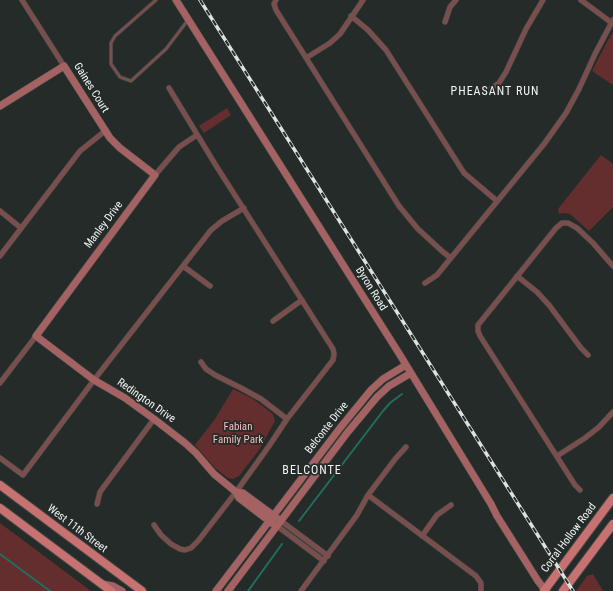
<!DOCTYPE html>
<style>
body{margin:0}
canvas{display:block;background:#242b29}
</style>
<canvas width="613" height="591"></canvas>
<script>
const c = document.querySelector('canvas').getContext('2d');
c.lineJoin = 'round';
function fill(path, color) { c.fillStyle = color; c.fill(path, 'evenodd'); }
const toPath = rows => new Path2D(rows.map(r => 'M' + r).join(''));
function strokePath(path, color, width, dash) { c.strokeStyle = color; c.lineWidth = width; c.lineCap = dash ? 'butt' : 'round'; c.setLineDash(dash || []); c.stroke(path); }
function label(font, color, halo, rows, align = 'center') {
  c.font = font + ' "Roboto Condensed",sans-serif'; c.lineWidth = 3.5; c.setLineDash([]); c.textBaseline = 'middle'; c.strokeStyle = halo; c.fillStyle = color; for (const [text, x, y, turn = 0] of rows) {
    c.save(); c.translate(x, y); c.rotate((+turn || 0) * Math.PI / 180); c.textAlign = isNaN(turn) ? turn : align; if (halo) c.strokeText(text, 0, 0); c.fillText(text, 0, 0); c.restore();
  }
}
fill(toPath([
 [613,32,613,85,592,71,607,42],
 [227,108,231,115,204,133,199,126],
 [601,155,613,164,613,207,589,231,570,214,565,213,559,214,558,209],
 [233,389,253,399,273,414,275,421,259,450,239,476,233,479,228,478,215,468,195,445,215,419],
 [0,523,91,591,0,591],
 [593,574,603,591,576,591,587,576]
]), '#642e2f');
strokePath(toPath([
 [299,521,383,411,390,403,402,394],
 [0,554,50,591],
 [248,591,282,544]
]), '#216d5e', 2);
const lane = toPath([
 [156,0,115,36,111,43,111,64,120,77,131,81,166,49,188,20]
]);
const street = toPath([
 [22,0,64,66],
 [276,0,274,4,276,10,399,206,418,229,443,252,451,258],
 [581,0,612,23],
 [351,16,368,30,386,50,464,173,497,201],
 [445,22,450,7,456,0],
 [306,58,330,43,340,34,363,0],
 [486,92,499,83,506,72,526,29,543,0],
 [155,175,179,147,197,135],
 [0,211,21,228],
 [0,256,80,151,105,131],
 [183,266,210,286],
 [517,276,537,292,549,305,581,348,588,355],
 [425,283,437,275,544,144,566,113,579,89,595,54,613,20],
 [273,321,302,300],
 [201,362,206,369,215,375,241,388,261,399,287,419],
 [0,383,36,336],
 [557,456,585,438,599,427,613,412],
 [0,458,23,475,94,380,211,230,222,221,244,208],
 [580,490,575,485,480,336,478,331,478,325,556,228,562,223,568,223,577,228,593,243,613,266],
 [368,495,476,576,481,583,481,591],
 [97,504,100,492,154,419],
 [281,521,328,556],
 [154,525,161,535,171,544,180,549,185,550,191,548,198,541,236,492,269,446,287,419,333,360,334,354,333,349,215,164,169,88],
 [277,526,324,561],
 [422,536,437,515,451,505],
 [301,591,357,515,368,495,396,458,406,447]
]);
const secondary = toPath([
 [176,0,400,355,491,504,497,516,538,581,546,591],
 [0,106,64,66,110,138,120,148,155,175,36,336,94,380,125,398,154,419,185,443,196,453,214,474,236,492,243,493,281,521],
 [236,492,239,498,273,524],
 [102,584,113,586,122,591],
 [216,591,340,428,371,390,383,379,406,365],
 [228,591,347,433,377,397,389,386,411,373]
]);
const primary = toPath([
 [0,485,142,591],
 [0,508,111,591],
 [544,591,613,498],
 [563,591,613,524]
]);
strokePath(lane, '#414746', 4);
strokePath(street, '#414746', 6);
strokePath(secondary, '#414746', 8);
strokePath(primary, '#414746', 10);
strokePath(lane, '#794f4e', 2.5);
strokePath(street, '#794f4e', 5);
strokePath(secondary, '#a56262', 7);
strokePath(primary, '#c77171', 8);
const rail = toPath([
 [200,0,573,591]
]);
strokePath(rail, '#dde1e0', 3.5);
strokePath(rail, '#242b29', 2, [6]);
label('11px', '#f2f6f5', '#242b29', [
 ["Gaines Court",91,88,58],
 ["Manley Drive",104,225,-53],
 ["Byron Road",371,289,58],
 ["Redington Drive",146,401,35],
 ["Belconte Drive",327,428,-52],
 ["West 11th Street",77,529,37],
 ["Corral Hollow Road",569,538,-53]
]);
label('11px', '#f4bdbb', '#242b29', [
 ["Fabian",238,427],
 ["Family Park",238,440]
]);
c.letterSpacing = '1px';
label('12px', '#f2f6f5', '#242b29', [
 ["PHEASANT RUN",495,92],
 ["BELCONTE",312,471]
]);
c.letterSpacing = '0px';
</script>
